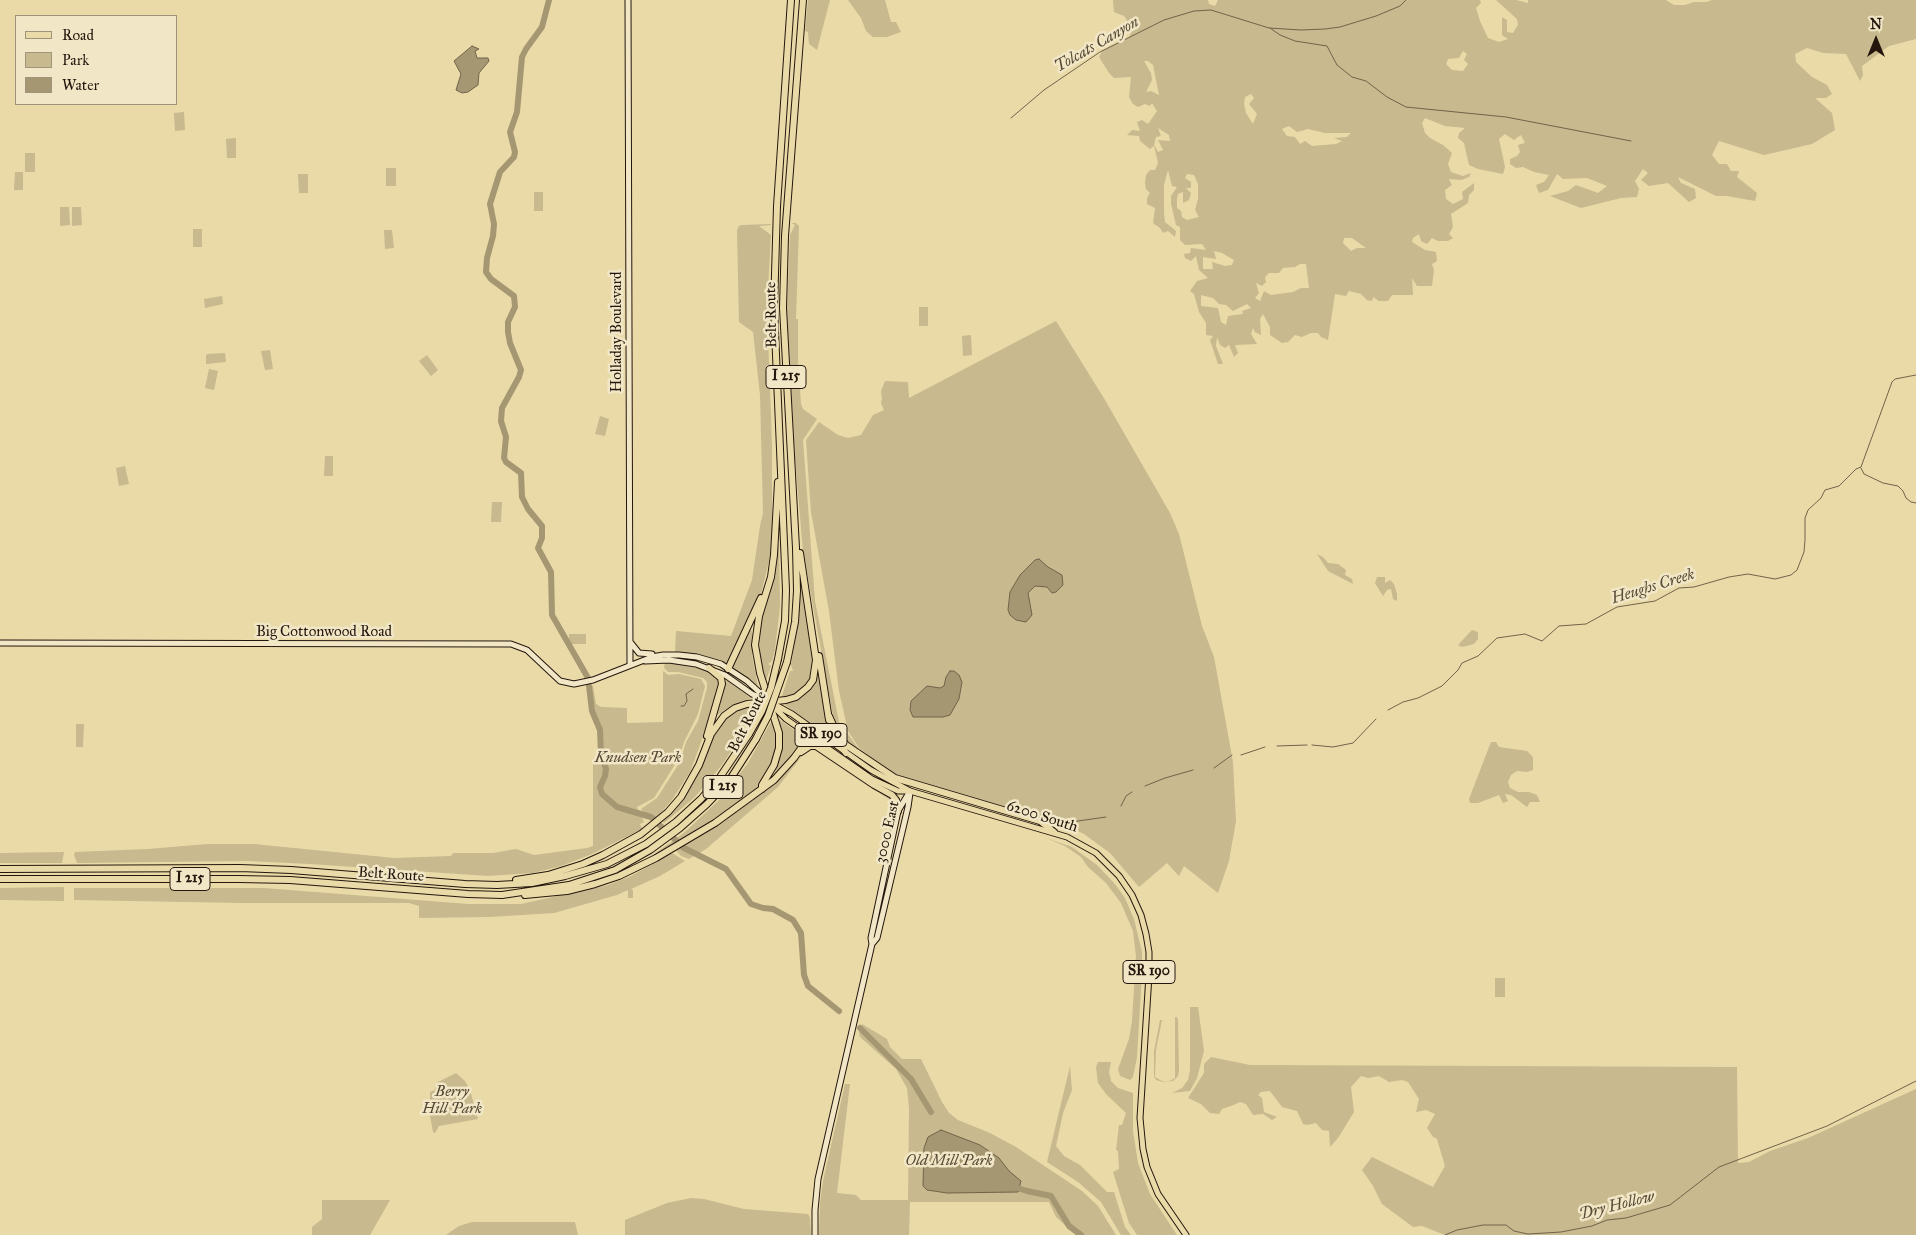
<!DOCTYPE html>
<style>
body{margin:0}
#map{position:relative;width:1916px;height:1235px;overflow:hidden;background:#e9daa8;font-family:"IM FELL Great Primer",serif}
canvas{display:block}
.legend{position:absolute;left:15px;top:15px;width:162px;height:90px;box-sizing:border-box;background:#f1e7c6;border:1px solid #9f937c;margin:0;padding:6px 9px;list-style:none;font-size:15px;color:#25160d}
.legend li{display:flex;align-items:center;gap:10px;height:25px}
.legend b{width:25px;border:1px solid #9f937c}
.north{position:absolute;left:1851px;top:15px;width:50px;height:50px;-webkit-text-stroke:4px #f1e7c6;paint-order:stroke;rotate:0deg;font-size:14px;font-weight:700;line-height:20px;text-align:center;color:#25160d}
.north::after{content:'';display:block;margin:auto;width:18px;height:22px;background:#25160d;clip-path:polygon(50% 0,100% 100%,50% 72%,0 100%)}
</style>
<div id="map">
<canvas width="1916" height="1235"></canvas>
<ul class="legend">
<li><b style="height:6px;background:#e9daa8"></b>Road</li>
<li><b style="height:14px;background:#c8b98e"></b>Park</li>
<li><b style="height:14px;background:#a69773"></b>Water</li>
</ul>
<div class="north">N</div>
</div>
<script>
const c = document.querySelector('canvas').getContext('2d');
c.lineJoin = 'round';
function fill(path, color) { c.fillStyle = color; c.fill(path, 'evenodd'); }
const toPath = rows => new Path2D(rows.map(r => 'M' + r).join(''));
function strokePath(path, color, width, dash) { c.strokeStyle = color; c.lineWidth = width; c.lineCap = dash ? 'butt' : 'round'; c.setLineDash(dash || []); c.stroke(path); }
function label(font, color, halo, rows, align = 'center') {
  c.font = font + ' "IM FELL Great Primer",serif'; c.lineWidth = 5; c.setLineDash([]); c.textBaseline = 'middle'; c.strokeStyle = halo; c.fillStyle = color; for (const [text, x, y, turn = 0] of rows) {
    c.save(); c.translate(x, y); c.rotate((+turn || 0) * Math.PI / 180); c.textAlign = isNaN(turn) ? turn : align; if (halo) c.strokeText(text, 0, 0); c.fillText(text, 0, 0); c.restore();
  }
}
fill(toPath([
 [808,0,830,0,817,50,809,44,808,32,805,31],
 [848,0,885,0,891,22,896,22,901,32,887,37,873,37,866,31,861,18],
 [1113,0,1208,0,1209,4,1215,6,1218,0,1480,0,1481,3,1476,8,1480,21,1488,38,1499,42,1508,39,1502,35,1502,17,1507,20,1507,32,1513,33,1518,25,1517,19,1496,0,1516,0,1528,3,1528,0,1666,0,1674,5,1685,5,1694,2,1706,2,1712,0,1916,0,1916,39,1889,46,1862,66,1863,75,1860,81,1846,54,1823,53,1807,48,1795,54,1796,62,1812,77,1827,85,1832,94,1826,98,1815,98,1832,113,1835,130,1812,144,1764,155,1719,141,1712,155,1719,164,1727,164,1731,171,1739,171,1737,177,1757,193,1755,201,1727,196,1716,196,1678,177,1681,183,1695,189,1696,198,1689,202,1668,183,1649,186,1641,180,1648,173,1643,169,1635,181,1639,189,1637,197,1621,198,1581,208,1550,196,1568,191,1576,185,1598,193,1607,186,1587,178,1563,179,1557,174,1548,190,1539,193,1536,185,1544,182,1549,175,1534,172,1523,167,1516,168,1510,164,1510,159,1517,156,1520,152,1518,145,1525,143,1521,135,1514,140,1505,134,1499,139,1505,167,1503,174,1478,169,1469,165,1464,143,1458,138,1459,133,1465,128,1445,126,1425,118,1422,123,1425,133,1430,138,1443,145,1452,153,1448,164,1451,172,1463,176,1471,173,1469,177,1461,180,1449,179,1452,185,1445,190,1446,199,1453,204,1463,199,1462,192,1474,183,1474,190,1469,195,1468,203,1451,214,1453,227,1449,234,1453,238,1448,241,1438,241,1432,238,1427,244,1421,241,1419,234,1413,238,1412,242,1425,250,1436,252,1437,261,1432,264,1434,270,1432,286,1417,286,1412,278,1413,295,1392,295,1388,301,1379,301,1373,297,1372,301,1367,300,1361,294,1349,291,1346,296,1335,294,1328,340,1321,337,1318,333,1311,333,1302,337,1295,335,1288,342,1282,343,1270,335,1270,327,1263,314,1260,319,1261,335,1255,332,1253,328,1251,334,1257,344,1235,345,1238,353,1234,357,1229,345,1225,348,1220,345,1217,337,1216,346,1223,364,1218,364,1210,340,1213,336,1206,335,1206,323,1199,312,1194,294,1190,291,1197,281,1208,278,1199,270,1196,256,1191,261,1185,258,1184,254,1190,253,1191,248,1206,250,1202,244,1185,245,1180,240,1180,227,1176,225,1171,204,1171,196,1177,187,1172,186,1168,170,1164,185,1164,213,1165,222,1176,231,1175,237,1168,231,1163,233,1160,228,1153,223,1155,208,1147,204,1147,198,1150,193,1146,189,1145,183,1146,175,1150,170,1155,170,1158,163,1154,146,1150,149,1140,141,1139,136,1127,135,1132,130,1140,131,1137,122,1142,120,1148,124,1157,111,1152,103,1150,106,1145,104,1138,107,1133,104,1129,97,1131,77,1114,78,1109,73,1099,57,1103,50,1129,37,1133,29,1124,16,1114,12],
 [1463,51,1467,54,1464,60,1468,64,1463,71,1452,70,1446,64,1448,59,1459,58],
 [1144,61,1148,61,1153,65,1159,95,1151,91,1146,92,1152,80,1151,73],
 [1251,94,1254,98,1249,104,1257,114,1253,124,1246,113,1244,104,1245,97],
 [1289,126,1297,132,1308,129,1325,133,1351,133,1347,137,1334,138,1342,141,1336,144,1312,146,1305,141,1300,144,1295,137,1287,136,1282,129],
 [1158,128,1169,135,1170,141,1158,140,1163,150,1158,152,1154,145,1156,137,1161,136],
 [1187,174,1194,175,1198,184,1198,199,1195,210,1199,217,1187,220,1182,217,1181,211,1177,208,1177,199,1178,194,1183,192,1183,203,1189,200,1191,193,1186,188,1191,188,1191,182,1185,178],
 [1344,238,1352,238,1366,248,1357,248,1351,251,1343,243],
 [1214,251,1222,253,1234,260,1232,265,1225,266,1212,262,1213,269,1203,269,1203,257,1216,259],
 [1300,264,1306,264,1309,288,1301,288,1293,292,1271,295,1264,291,1260,301,1255,298,1259,293,1256,283,1262,286,1266,282,1265,277,1269,273,1279,273,1283,268,1295,267],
 [1201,295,1213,298,1219,304,1226,305,1233,311,1247,304,1251,308,1242,311,1243,314,1228,316,1226,325,1221,322,1218,308,1201,306],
 [184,112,185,130,175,131,174,113],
 [236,138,236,158,227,158,226,139],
 [25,153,35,153,35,172,25,172],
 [386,168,396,168,396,186,386,186],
 [15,172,23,172,23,190,14,190],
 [298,174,308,174,308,193,299,193],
 [534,192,543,192,543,211,534,211],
 [60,207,69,207,70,225,60,226],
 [72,207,81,207,82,225,72,226],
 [791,223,796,223,799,226,796,319,798,319,798,359,801,404,803,409,817,419,803,440,815,601,839,722,861,752,879,764,859,748,848,731,839,691,829,611,811,512,806,440,819,422,838,435,848,438,861,435,873,415,884,410,881,403,882,399,881,391,885,381,908,382,909,398,1056,321,1105,400,1170,513,1179,534,1202,626,1214,657,1233,762,1236,821,1229,861,1218,893,1184,866,1179,876,1167,863,1139,887,1110,853,1084,834,1066,825,901,778,848,745,835,727,803,551,795,459,787,311,790,235,795,225],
 [771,224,771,225,759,226,771,235,767,307,772,444,772,549,761,594,738,647,729,662,725,663,702,655,675,652,676,631,731,636,752,580,760,526,763,513,760,395,753,332,739,322,737,230,739,226,742,225],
 [193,229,202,229,202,247,193,247],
 [384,230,392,230,394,248,385,249],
 [222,296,223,304,205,308,204,299],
 [919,307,928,307,928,326,919,326],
 [971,335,972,355,963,356,962,336],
 [270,350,273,369,265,370,261,351],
 [225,353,226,362,206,364,206,356,207,354],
 [427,355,438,370,431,376,419,361],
 [209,369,218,371,214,390,205,388],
 [600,416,609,419,605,436,595,434],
 [325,456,333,456,333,476,324,476],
 [125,466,129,484,119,486,116,468],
 [492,502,502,502,501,522,491,522],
 [777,545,779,545,780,607,775,649,772,661,768,664,771,666,766,681,760,656,759,632],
 [1317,554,1323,557,1328,563,1338,564,1346,570,1345,575,1352,579,1353,584,1328,571],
 [1377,577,1385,577,1385,583,1390,580,1394,584,1397,594,1397,601,1393,599,1391,589,1387,590,1383,596,1375,583],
 [800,590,802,590,813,654,813,673,807,685,796,695,781,699,790,671,793,671,791,665,798,623],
 [750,630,752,631,752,656,758,686,731,667],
 [1472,630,1478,632,1478,639,1474,644,1462,647,1458,645],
 [569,634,586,634,586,644,569,644],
 [665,662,698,668,709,672,719,678,720,685,700,745,690,772,672,800,656,818,644,813,641,809,657,798,680,762,686,742,698,721,707,688,707,682,703,678,678,672,668,672,664,668],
 [663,671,668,675,679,674,701,679,705,686,698,714,684,742,679,758,654,798,637,807,644,822,640,824,642,829,592,854,561,866,533,873,488,876,310,864,247,861,77,863,74,855,75,852,148,849,207,844,254,844,394,858,451,856,453,853,493,853,516,849,534,855,587,848,593,846,593,759,602,759,600,730,592,711,589,686,592,685,593,686,596,704,601,707,627,708,627,723,663,722],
 [817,676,819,677,831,736,785,705],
 [727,680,751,698,732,705,716,716,715,714],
 [757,705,747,726,744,726,745,730,722,765,694,798,664,823,662,821,697,777,712,736,719,723,738,709],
 [773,718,777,738,775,754,765,778,756,789,701,828,631,867,653,855,685,832,719,800,748,763],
 [779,719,805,738,791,758,775,774,781,732],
 [76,724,84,724,83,747,76,747],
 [1491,742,1496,742,1499,747,1527,751,1533,757,1533,770,1527,772,1517,771,1511,775,1508,782,1510,788,1518,792,1529,792,1537,795,1540,802,1530,802,1527,807,1511,795,1505,794,1508,801,1503,803,1499,795,1478,803,1470,803,1469,799],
 [814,747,892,797,895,804,891,833,885,852,889,834,893,802,814,748,801,757,778,787,706,849,689,859,681,856,676,850,733,814,772,786,806,751],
 [1046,838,1072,847,1097,865,1115,884,1125,898,1134,919,1142,952,1142,973,1137,1057,1133,1077,1130,1080,1120,1076,1118,1069,1129,1039,1132,1021,1136,956,1133,931,1121,903,1106,883,1088,867,1081,857,1065,846],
 [64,852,62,863,0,863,0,853],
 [672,853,685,861,660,876,631,889,633,890,633,898,628,898,628,890,617,895,554,913,490,917,419,918,419,906,409,903,244,903,74,900,74,888,264,888,468,904,521,904,608,885,631,876],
 [64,887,64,901,0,900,0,888],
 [1495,978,1505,978,1505,997,1495,997],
 [1190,1007,1198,1007,1204,1051,1197,1078,1190,1091,1172,1093,1182,1088,1188,1080,1190,1070],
 [1175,1017,1177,1017,1178,1020,1179,1071,1178,1076,1173,1081,1163,1082,1156,1080,1154,1076,1154,1051,1160,1020,1162,1020,1156,1050,1155,1077,1162,1081,1168,1082,1175,1078],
 [862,1024,887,1039,890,1047,902,1059,921,1059,942,1102,949,1113,958,1120,990,1133,1016,1147,1082,1191,1098,1206,1116,1235,1076,1235,1056,1217,1049,1202,910,1202,909,1235,819,1235,820,1203,823,1181,845,1084,850,1084,837,1193,856,1195,861,1200,908,1200,909,1108,907,1088,896,1069,860,1037,859,1033],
 [1211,1057,1250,1065,1737,1067,1738,1163,1749,1162,1770,1151,1808,1138,1916,1089,1916,1235,1445,1235,1422,1226,1413,1227,1382,1204,1373,1186,1362,1170,1372,1157,1433,1187,1445,1166,1437,1139,1433,1137,1427,1128,1435,1114,1426,1110,1416,1112,1419,1099,1408,1082,1402,1080,1389,1082,1379,1076,1368,1078,1361,1076,1351,1087,1354,1112,1338,1138,1330,1147,1329,1131,1322,1130,1316,1123,1307,1125,1303,1124,1297,1111,1282,1107,1270,1091,1261,1092,1258,1095,1262,1098,1264,1112,1277,1117,1272,1120,1263,1114,1253,1115,1246,1104,1240,1102,1231,1106,1222,1109,1219,1114,1210,1113,1201,1104,1188,1098,1204,1073,1204,1064],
 [1098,1062,1111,1062,1109,1072,1111,1081,1118,1088,1133,1093,1133,1131,1138,1163,1150,1194,1177,1235,1137,1235,1129,1223,1113,1172,1119,1169,1118,1151,1116,1150,1119,1125,1122,1125,1126,1113,1106,1094,1098,1083,1096,1067],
 [1070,1066,1072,1090,1063,1113,1056,1146,1064,1156,1080,1165,1107,1192,1114,1192,1125,1227,1131,1235,1121,1235,1101,1202,1078,1182,1047,1162],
 [456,1073,465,1081,470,1090,478,1119,439,1126,435,1133,433,1132,430,1116,430,1092,435,1090,436,1083],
 [691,1198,704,1199,744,1209,808,1214,810,1218,811,1235,625,1235,625,1220,667,1203],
 [322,1200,390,1200,370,1235,312,1235,312,1227,322,1219],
 [472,1222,575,1222,578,1235,446,1235,459,1226]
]), '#c8b98e');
const water = toPath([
 [472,46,479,49,475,51,477,58,488,58,489,61,479,73,478,85,468,92,462,93,456,90,461,74,454,61,472,46],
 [1039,559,1048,567,1062,575,1063,585,1056,592,1052,593,1047,587,1035,586,1028,593,1032,615,1026,622,1016,620,1010,615,1008,610,1010,592,1020,575,1035,560,1039,559],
 [950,671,954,671,959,675,962,682,959,699,950,715,943,717,913,717,910,710,911,701,927,686,940,688,944,686,946,677,950,671],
 [941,1130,980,1145,999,1158,1009,1171,1021,1181,1018,1192,947,1193,927,1190,923,1186,924,1148,928,1137,941,1130]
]);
fill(water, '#a69773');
strokePath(water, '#72634a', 1);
strokePath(toPath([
 [1270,28,1280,35,1295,41,1327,46,1337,65,1352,77,1366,81,1387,97,1406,107,1506,117,1631,141],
 [1011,118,1044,90,1100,52,1164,20,1194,11,1211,10,1269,28,1301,30,1325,29,1340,27,1376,16,1400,6,1406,0],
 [1861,468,1864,474,1883,483,1898,486,1903,491,1906,498,1911,502,1916,503],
 [681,706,684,706,687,701,686,694,693,689],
 [1388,710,1403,702,1418,698,1442,686,1458,670,1462,663,1478,656,1497,638,1525,634,1542,641,1559,626,1586,624,1617,607,1655,601,1679,588,1694,587,1729,577,1748,574,1775,579,1791,575,1797,570,1804,552,1805,540,1805,518,1808,510,1821,498,1825,490,1839,486,1856,469,1861,467,1892,382,1895,379,1916,375],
 [1312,745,1333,747,1353,743,1376,719],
 [1277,746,1307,745],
 [1241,755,1265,747],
 [1214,768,1232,755],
 [1145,786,1165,778,1193,770],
 [1121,806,1126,796,1132,792],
 [1008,808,1015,808,1071,822,1106,817],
 [1445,1235,1457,1230,1483,1225,1506,1225,1514,1231,1528,1234,1561,1232,1592,1226,1607,1220,1626,1218,1670,1205,1719,1167,1827,1126,1916,1081]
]), '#72634a', 1);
strokePath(toPath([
 [549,0,542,27,526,49,522,57,517,112,510,132,515,152,514,157,500,172,490,204,494,224,493,236,487,258,486,272,491,279,514,296,515,307,508,322,508,332,510,343,521,370,519,377,502,408,501,421,506,437,504,458,506,462,521,473,522,497,528,509,542,526,542,538,538,548,551,572,552,615,588,678],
 [589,686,592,711,600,730,601,755,606,769,605,776,600,787,602,794,617,807,651,817,684,848,726,869,751,904,763,908,773,909,793,920,801,933,804,975,808,986,839,1011],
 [860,1028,911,1079,931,1112],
 [1011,1186,1027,1191,1051,1196,1069,1226,1081,1235]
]), '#a69773', 6);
const secondary = toPath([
 [628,0,630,665],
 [0,643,511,644,527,650,560,681,574,684,593,680,652,657,663,655,679,655,697,657,721,664,747,681,769,701],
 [631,643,639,653,652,654],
 [645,661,669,660,696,664,725,675,752,694,765,700],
 [872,944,877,938,908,807,910,793],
 [815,1235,815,1210,818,1179,872,944,871,938,898,811,910,791]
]);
const primary = toPath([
 [770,702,792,714,871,770,910,791,1067,837,1096,853,1119,876,1132,895,1141,915,1146,934,1149,952,1149,975,1140,1118,1143,1149,1147,1167,1158,1194,1186,1235],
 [773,706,786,719,872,779,898,791,908,791]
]);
const highway = toPath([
 [819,656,829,720],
 [778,659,785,621,786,590,774,308,777,206,791,0],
 [787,662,795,622,797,591,796,548,783,308,785,236,803,0],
 [728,669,761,598],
 [829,716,837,734,846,745,895,778,1040,821,1054,832],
 [707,736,722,684,721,678,709,668],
 [837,741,846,753],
 [801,752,810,746,816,746,874,785,892,795,896,800,898,811],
 [762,789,762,785,774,765,779,748,779,733,760,673,755,645,759,616,771,577,774,555,778,482],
 [0,869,240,868,291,870,465,884,497,885,532,883,565,876,607,864,646,844,676,822,701,799,720,777,749,734],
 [0,879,239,879,290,880,468,894,502,895,569,885,615,870,650,850,680,828,707,804,729,781,756,739],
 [516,880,548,875,583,864,603,855,641,834,668,812,681,797,699,765,711,734,724,716,735,708,747,704,786,700,796,697,808,687,813,680,816,660,800,553],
 [525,895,567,891,595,884,619,876,656,858,715,823,774,780,794,758,810,736]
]);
strokePath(secondary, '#25160d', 7);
strokePath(primary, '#25160d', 7);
strokePath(highway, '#25160d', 8);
strokePath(secondary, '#f1e7c6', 5);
strokePath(primary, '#e9daa8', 5);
strokePath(highway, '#e9daa8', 6);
const highwayBridge = toPath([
 [749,734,762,711,771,688,778,659],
 [756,739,768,716,787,662]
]);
strokePath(highwayBridge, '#25160d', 8, []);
strokePath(highwayBridge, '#e9daa8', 6);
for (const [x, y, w] of [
 [786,377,40],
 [821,735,52],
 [723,787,40],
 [190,879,40],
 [1149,972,52]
]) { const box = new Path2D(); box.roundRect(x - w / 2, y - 11.5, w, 23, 4); c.fillStyle = '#f1e7c6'; c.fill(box); strokePath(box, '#25160d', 1); }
label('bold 14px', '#25160d', null, [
 ["I 215",786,377],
 ["SR 190",821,735],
 ["I 215",723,787],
 ["I 215",190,879],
 ["SR 190",1149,972]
]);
label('15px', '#25160d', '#f1e7c6', [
 ["Belt Route",772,315,-91],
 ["Holladay Boulevard",617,332,-90],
 ["Big Cottonwood Road",324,632],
 ["Belt Route",748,722,-63],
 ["6200 South",1042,817,18],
 ["3000 East",888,832,-77],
 ["Belt Route",391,875,4]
]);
label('italic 15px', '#564734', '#f1e7c6', [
 ["Knudsen Park",638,758],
 ["Berry",452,1092],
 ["Hill Park",452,1109],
 ["Old Mill Park",949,1161]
]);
label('italic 16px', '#594a36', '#f1e7c6', [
 ["Tolcats Canyon",1097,45,-30],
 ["Heughs Creek",1653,587,-17],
 ["Dry Hollow",1617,1206,-14]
]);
</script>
